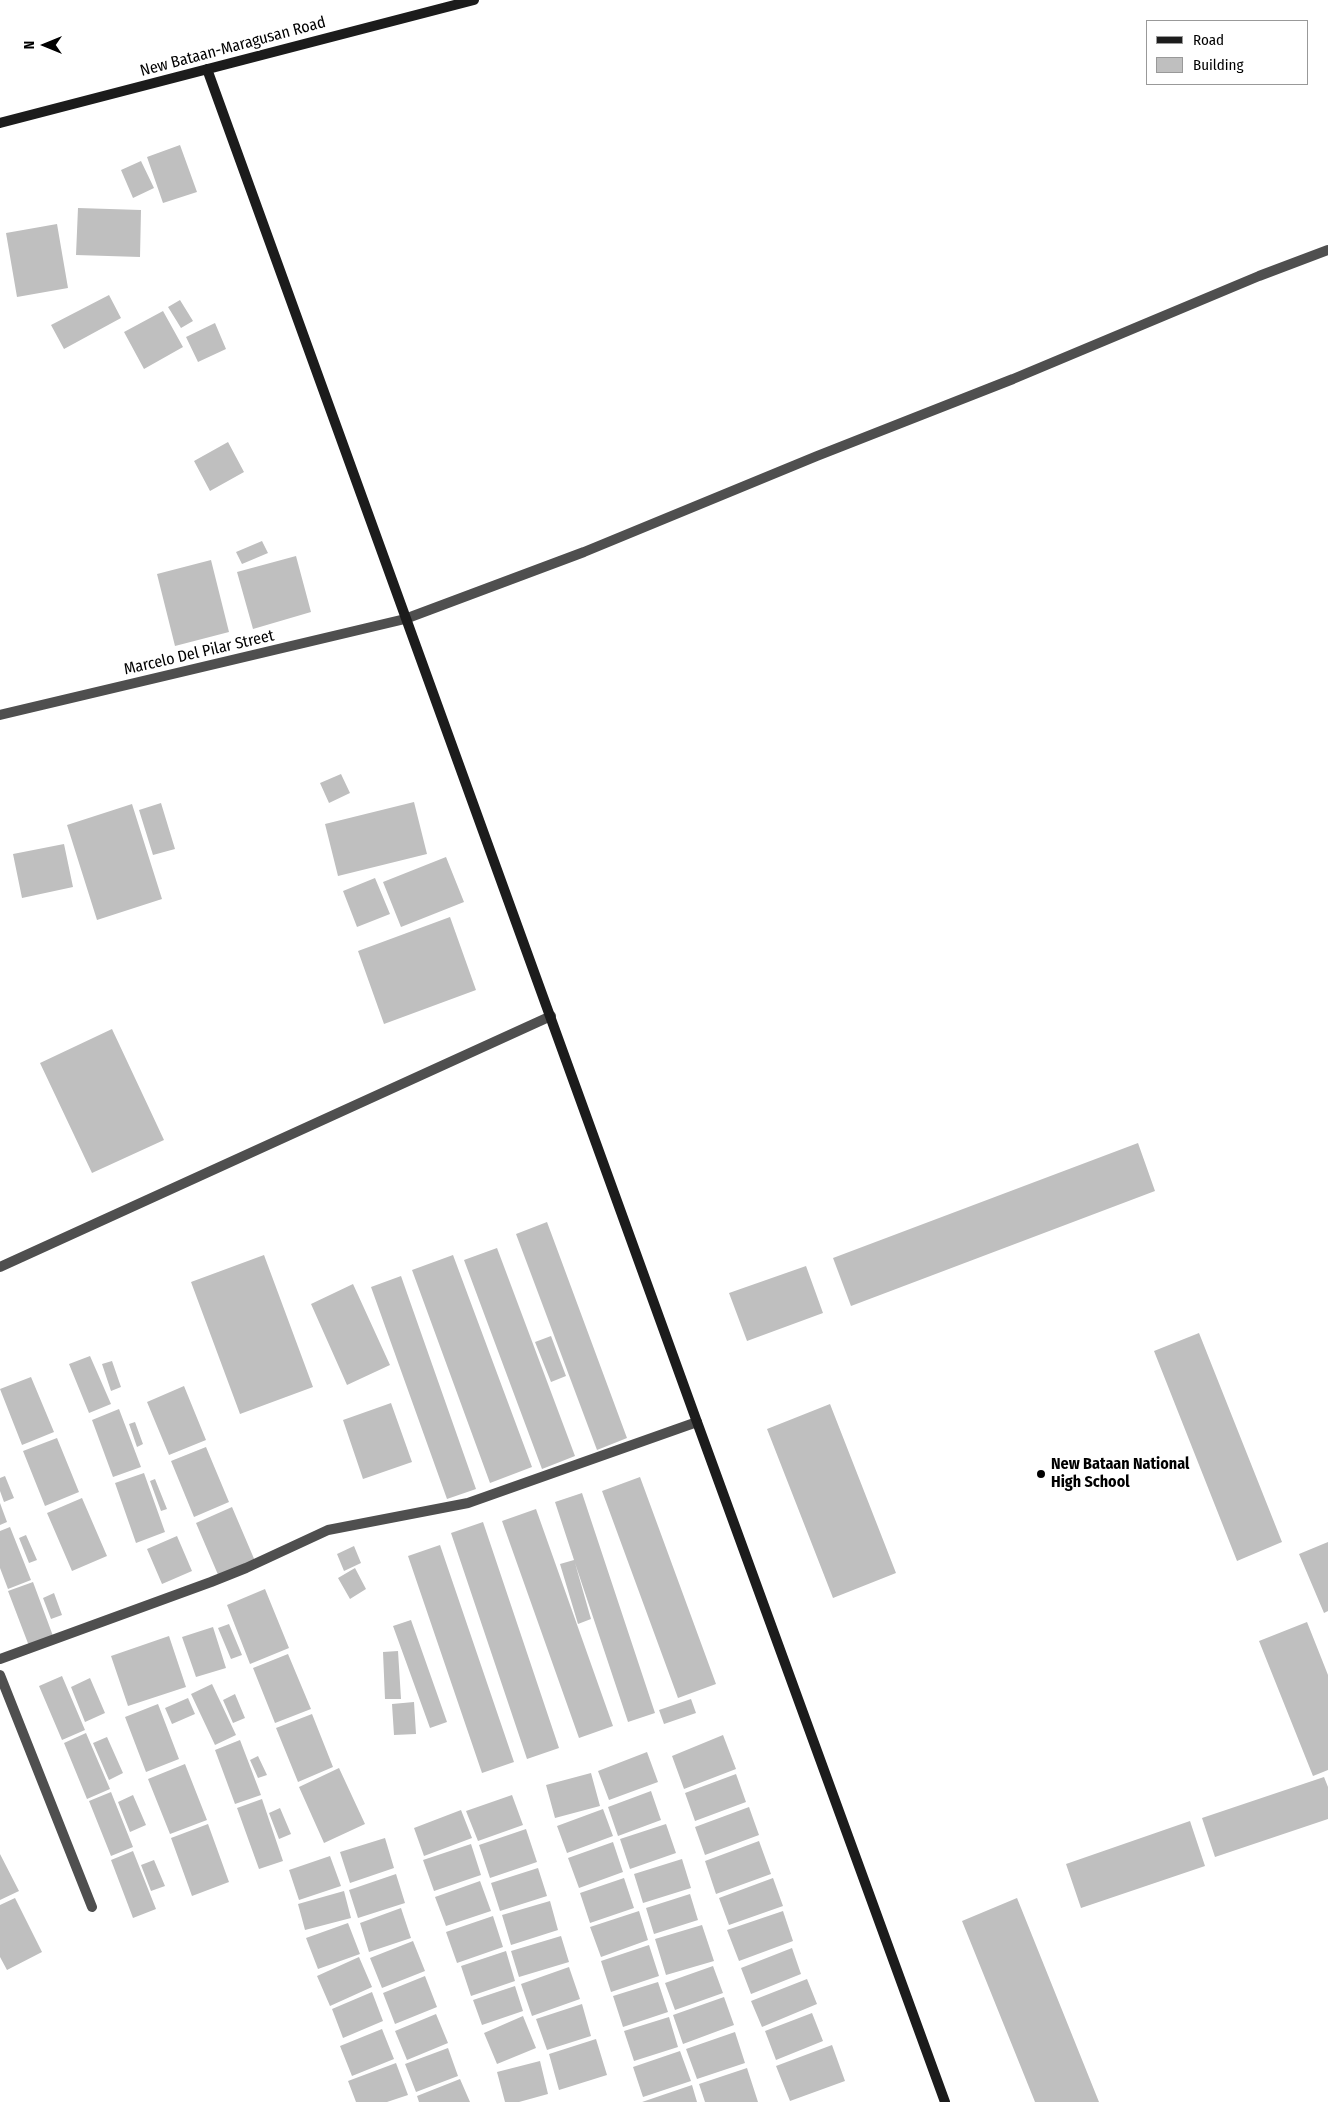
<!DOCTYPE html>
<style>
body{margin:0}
#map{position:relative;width:1328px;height:2102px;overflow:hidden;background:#fff;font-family:"Fira Sans Condensed",sans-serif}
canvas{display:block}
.legend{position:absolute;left:1146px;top:20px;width:162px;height:65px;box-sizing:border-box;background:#fff;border:1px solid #999;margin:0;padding:6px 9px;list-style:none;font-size:15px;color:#000}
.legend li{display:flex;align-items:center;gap:10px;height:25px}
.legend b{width:25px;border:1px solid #999}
.north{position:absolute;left:20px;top:20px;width:50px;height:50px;-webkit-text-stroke:4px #fff;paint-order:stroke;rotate:270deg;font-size:14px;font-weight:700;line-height:20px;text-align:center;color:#000}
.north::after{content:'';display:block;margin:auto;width:18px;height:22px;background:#000;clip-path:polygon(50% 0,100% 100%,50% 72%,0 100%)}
</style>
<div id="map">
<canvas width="1328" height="2102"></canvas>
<ul class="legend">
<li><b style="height:6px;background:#1c1c1c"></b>Road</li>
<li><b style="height:14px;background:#bfbfbf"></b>Building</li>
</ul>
<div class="north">N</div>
</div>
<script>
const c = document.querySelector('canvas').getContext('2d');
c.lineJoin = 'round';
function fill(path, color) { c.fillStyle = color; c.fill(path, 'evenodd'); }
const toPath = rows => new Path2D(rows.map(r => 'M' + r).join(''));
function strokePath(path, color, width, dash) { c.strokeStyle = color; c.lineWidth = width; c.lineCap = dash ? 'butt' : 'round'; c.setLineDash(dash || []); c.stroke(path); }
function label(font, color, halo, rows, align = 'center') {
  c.font = font + ' "Fira Sans Condensed",sans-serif'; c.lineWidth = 4.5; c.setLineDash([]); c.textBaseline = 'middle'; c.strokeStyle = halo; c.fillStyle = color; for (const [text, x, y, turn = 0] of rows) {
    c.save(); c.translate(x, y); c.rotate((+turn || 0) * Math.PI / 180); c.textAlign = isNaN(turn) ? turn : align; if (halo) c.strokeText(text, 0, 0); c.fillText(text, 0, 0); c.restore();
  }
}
fill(toPath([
 [180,145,197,192,163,203,147,157],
 [141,161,154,188,133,198,121,170],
 [78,208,141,210,140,257,76,255],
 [57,224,68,288,17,297,6,233],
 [109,295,121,318,64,349,51,325],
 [180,300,193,321,181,328,168,307],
 [163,311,183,347,144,369,124,332],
 [215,323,226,349,198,362,186,337],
 [228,442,244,472,210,491,194,461],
 [262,541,268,553,242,564,236,552],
 [296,556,311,612,253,629,237,572],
 [211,560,229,632,175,646,157,574],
 [341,774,350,793,329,803,320,783],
 [414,802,427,854,338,876,325,824],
 [161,803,175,849,153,855,139,810],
 [132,804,162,899,97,920,67,825],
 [64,844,73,887,22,898,13,854],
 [446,857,464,902,401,927,383,882],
 [375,878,390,914,357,927,343,891],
 [450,917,476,990,384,1024,358,951],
 [112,1029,164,1140,92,1173,40,1063],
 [1138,1143,1155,1191,851,1306,833,1258],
 [547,1222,627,1438,597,1450,516,1234],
 [497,1248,575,1456,542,1469,464,1260],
 [264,1255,313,1387,240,1414,191,1282],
 [453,1255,532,1467,490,1483,412,1270],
 [806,1266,823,1313,747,1341,729,1293],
 [401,1276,476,1489,447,1499,371,1287],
 [353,1284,390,1365,347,1385,311,1304],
 [1199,1333,1282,1542,1237,1561,1154,1351],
 [551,1336,566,1376,551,1382,535,1342],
 [90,1356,111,1404,89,1413,69,1364],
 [112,1361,121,1387,111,1391,102,1364],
 [31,1377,54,1432,22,1445,0,1389],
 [184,1386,206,1440,169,1455,147,1402],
 [391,1403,412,1462,363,1479,343,1420],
 [830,1404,896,1573,833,1598,767,1429],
 [119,1409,141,1467,113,1477,92,1420],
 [135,1422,143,1444,137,1447,129,1424],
 [57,1438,79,1492,45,1506,23,1451],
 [206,1447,229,1502,194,1517,171,1461],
 [144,1473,165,1532,136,1543,115,1483],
 [5,1476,14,1498,4,1502,0,1491,0,1478],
 [640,1477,716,1684,678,1698,602,1491],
 [155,1479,167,1509,161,1511,150,1481],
 [582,1493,655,1713,628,1722,575,1563,591,1619,578,1624,560,1564,574,1560,555,1502],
 [82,1498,107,1556,72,1571,47,1513],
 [0,1503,7,1522,0,1525],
 [232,1507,255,1561,219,1577,196,1523],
 [536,1509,613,1726,579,1738,502,1521],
 [483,1522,559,1748,527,1759,451,1533],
 [10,1527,31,1580,8,1589,0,1568,0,1531],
 [26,1535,37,1560,29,1563,19,1538],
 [177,1536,192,1571,162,1584,147,1549],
 [1328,1542,1328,1611,1324,1613,1299,1554],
 [440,1545,514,1762,482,1773,408,1556],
 [354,1546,361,1563,344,1571,337,1554],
 [355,1568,366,1589,350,1599,338,1578],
 [33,1582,53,1636,29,1646,8,1591],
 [265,1589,289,1648,250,1664,227,1605],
 [54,1593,62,1615,51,1619,43,1598],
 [411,1620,447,1722,430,1728,393,1626],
 [1307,1622,1328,1675,1328,1770,1313,1776,1259,1641],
 [229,1624,242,1655,231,1659,218,1628],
 [213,1627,226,1668,196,1677,182,1637],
 [169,1636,186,1687,128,1706,111,1656],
 [398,1651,401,1699,385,1699,383,1652],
 [288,1654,311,1709,275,1723,253,1668],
 [62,1676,85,1730,62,1740,39,1686],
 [90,1678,105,1713,85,1722,71,1687],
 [212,1684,236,1735,215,1745,191,1694],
 [235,1694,245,1718,233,1723,223,1700],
 [188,1698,195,1714,172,1724,165,1708],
 [691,1699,696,1713,664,1724,659,1710],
 [414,1702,416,1734,394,1735,392,1704],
 [158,1704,179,1759,146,1772,125,1717],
 [312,1714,333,1767,298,1782,276,1728],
 [86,1733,110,1789,87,1799,64,1743],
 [723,1735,736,1769,684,1789,672,1756],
 [107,1737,123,1773,109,1780,93,1743],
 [240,1740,261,1795,235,1804,215,1750],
 [647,1752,658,1782,609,1800,598,1771],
 [258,1756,267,1775,258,1778,250,1760],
 [185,1764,207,1820,170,1834,148,1779],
 [339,1768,365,1824,324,1843,299,1787],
 [591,1773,600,1806,555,1818,546,1785],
 [736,1774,746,1802,695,1821,685,1793],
 [1324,1777,1328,1787,1328,1819,1215,1857,1202,1818],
 [651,1791,661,1820,618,1836,608,1807],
 [111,1792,133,1847,111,1856,89,1801],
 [133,1795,146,1825,130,1832,118,1802],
 [512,1795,523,1825,478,1841,466,1811],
 [262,1799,283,1861,259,1869,237,1808],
 [749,1807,759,1835,705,1855,695,1827],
 [280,1808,291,1834,279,1839,269,1813],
 [603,1809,613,1836,567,1853,557,1826],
 [461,1810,472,1838,424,1856,414,1828],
 [1190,1821,1205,1866,1081,1908,1066,1864],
 [208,1824,229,1882,192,1896,171,1838],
 [666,1824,676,1853,630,1869,620,1839],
 [526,1829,537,1862,490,1878,479,1845],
 [385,1838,394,1868,350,1883,340,1852],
 [759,1841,771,1874,716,1894,705,1861],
 [613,1842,623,1872,579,1888,568,1858],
 [471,1844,481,1875,434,1891,423,1860],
 [133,1851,156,1909,133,1918,111,1860],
 [0,1854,19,1891,0,1900],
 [330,1856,341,1886,299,1900,289,1870],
 [682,1859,691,1888,643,1903,634,1874],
 [154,1860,165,1886,151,1891,141,1865],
 [538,1868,547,1896,500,1911,491,1883],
 [396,1874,405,1903,358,1918,349,1890],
 [624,1878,634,1908,590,1923,580,1893],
 [773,1878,783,1906,729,1925,719,1898],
 [480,1881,491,1911,446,1926,435,1897],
 [344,1891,351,1918,305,1930,298,1904],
 [690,1894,698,1920,654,1934,646,1908],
 [15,1898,42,1952,7,1970,0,1957,0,1905],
 [1017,1898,1099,2102,1035,2102,962,1921],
 [550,1901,558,1930,511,1945,502,1915],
 [401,1908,411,1938,369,1952,360,1923],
 [639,1911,648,1940,601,1957,590,1927],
 [783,1911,793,1941,739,1961,727,1930],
 [493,1916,503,1947,457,1963,446,1932],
 [348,1923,360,1954,318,1969,306,1938],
 [702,1925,714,1961,666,1975,655,1939],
 [561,1936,569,1962,519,1977,511,1951],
 [413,1941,425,1971,382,1988,370,1958],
 [649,1945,659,1976,611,1992,601,1961],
 [792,1948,801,1974,751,1994,741,1968],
 [506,1951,515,1981,471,1996,461,1966],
 [359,1957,372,1987,330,2006,317,1976],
 [713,1966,723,1993,675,2010,665,1983],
 [569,1967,580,1999,532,2016,521,1984],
 [425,1976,437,2007,395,2024,383,1993],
 [807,1979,817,2004,762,2027,751,2001],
 [658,1982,668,2012,623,2027,613,1996],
 [515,1986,523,2011,482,2025,473,2000],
 [372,1992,383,2021,343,2038,332,2009],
 [724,1997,734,2025,683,2044,673,2015],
 [582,2004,591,2036,547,2050,536,2019],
 [812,2013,823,2041,776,2060,765,2031],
 [436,2014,448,2043,407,2060,395,2031],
 [523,2016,536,2048,497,2064,484,2033],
 [669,2017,678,2047,634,2061,624,2031],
 [382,2029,394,2059,352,2076,340,2046],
 [735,2032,745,2063,697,2079,686,2049],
 [596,2039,607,2075,559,2090,549,2054],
 [832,2045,845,2081,790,2101,776,2066],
 [448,2048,458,2076,416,2092,405,2064],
 [680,2051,691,2081,643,2097,633,2067],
 [540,2061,548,2094,519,2102,505,2102,497,2072],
 [396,2063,408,2095,387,2102,356,2102,348,2081],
 [747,2068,758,2102,705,2102,699,2084],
 [460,2079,470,2102,419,2102,417,2096],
 [692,2085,697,2102,642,2102]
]), '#bfbfbf');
strokePath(toPath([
 [0,715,405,619,584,552,817,456,1013,379,1259,276,1328,250],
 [0,1267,551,1016],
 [0,1659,211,1582,246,1568,328,1530,468,1503,697,1422],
 [0,1675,92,1907]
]), '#4f4f4f', 10);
strokePath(toPath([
 [207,69,697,1422,945,2102],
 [0,123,474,0]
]), '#1c1c1c', 10);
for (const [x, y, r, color] of [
 [1041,1474,5,"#000"]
]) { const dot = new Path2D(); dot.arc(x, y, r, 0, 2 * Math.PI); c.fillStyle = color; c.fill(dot); strokePath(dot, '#fff', 2); }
label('16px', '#000', '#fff', [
 ["New Bataan-Maragusan Road",233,47,-15],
 ["Marcelo Del Pilar Street",199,653,-13]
]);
label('bold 16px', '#000', '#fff', [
 ["New Bataan National",1051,1465],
 ["High School",1051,1483]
], 'left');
</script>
